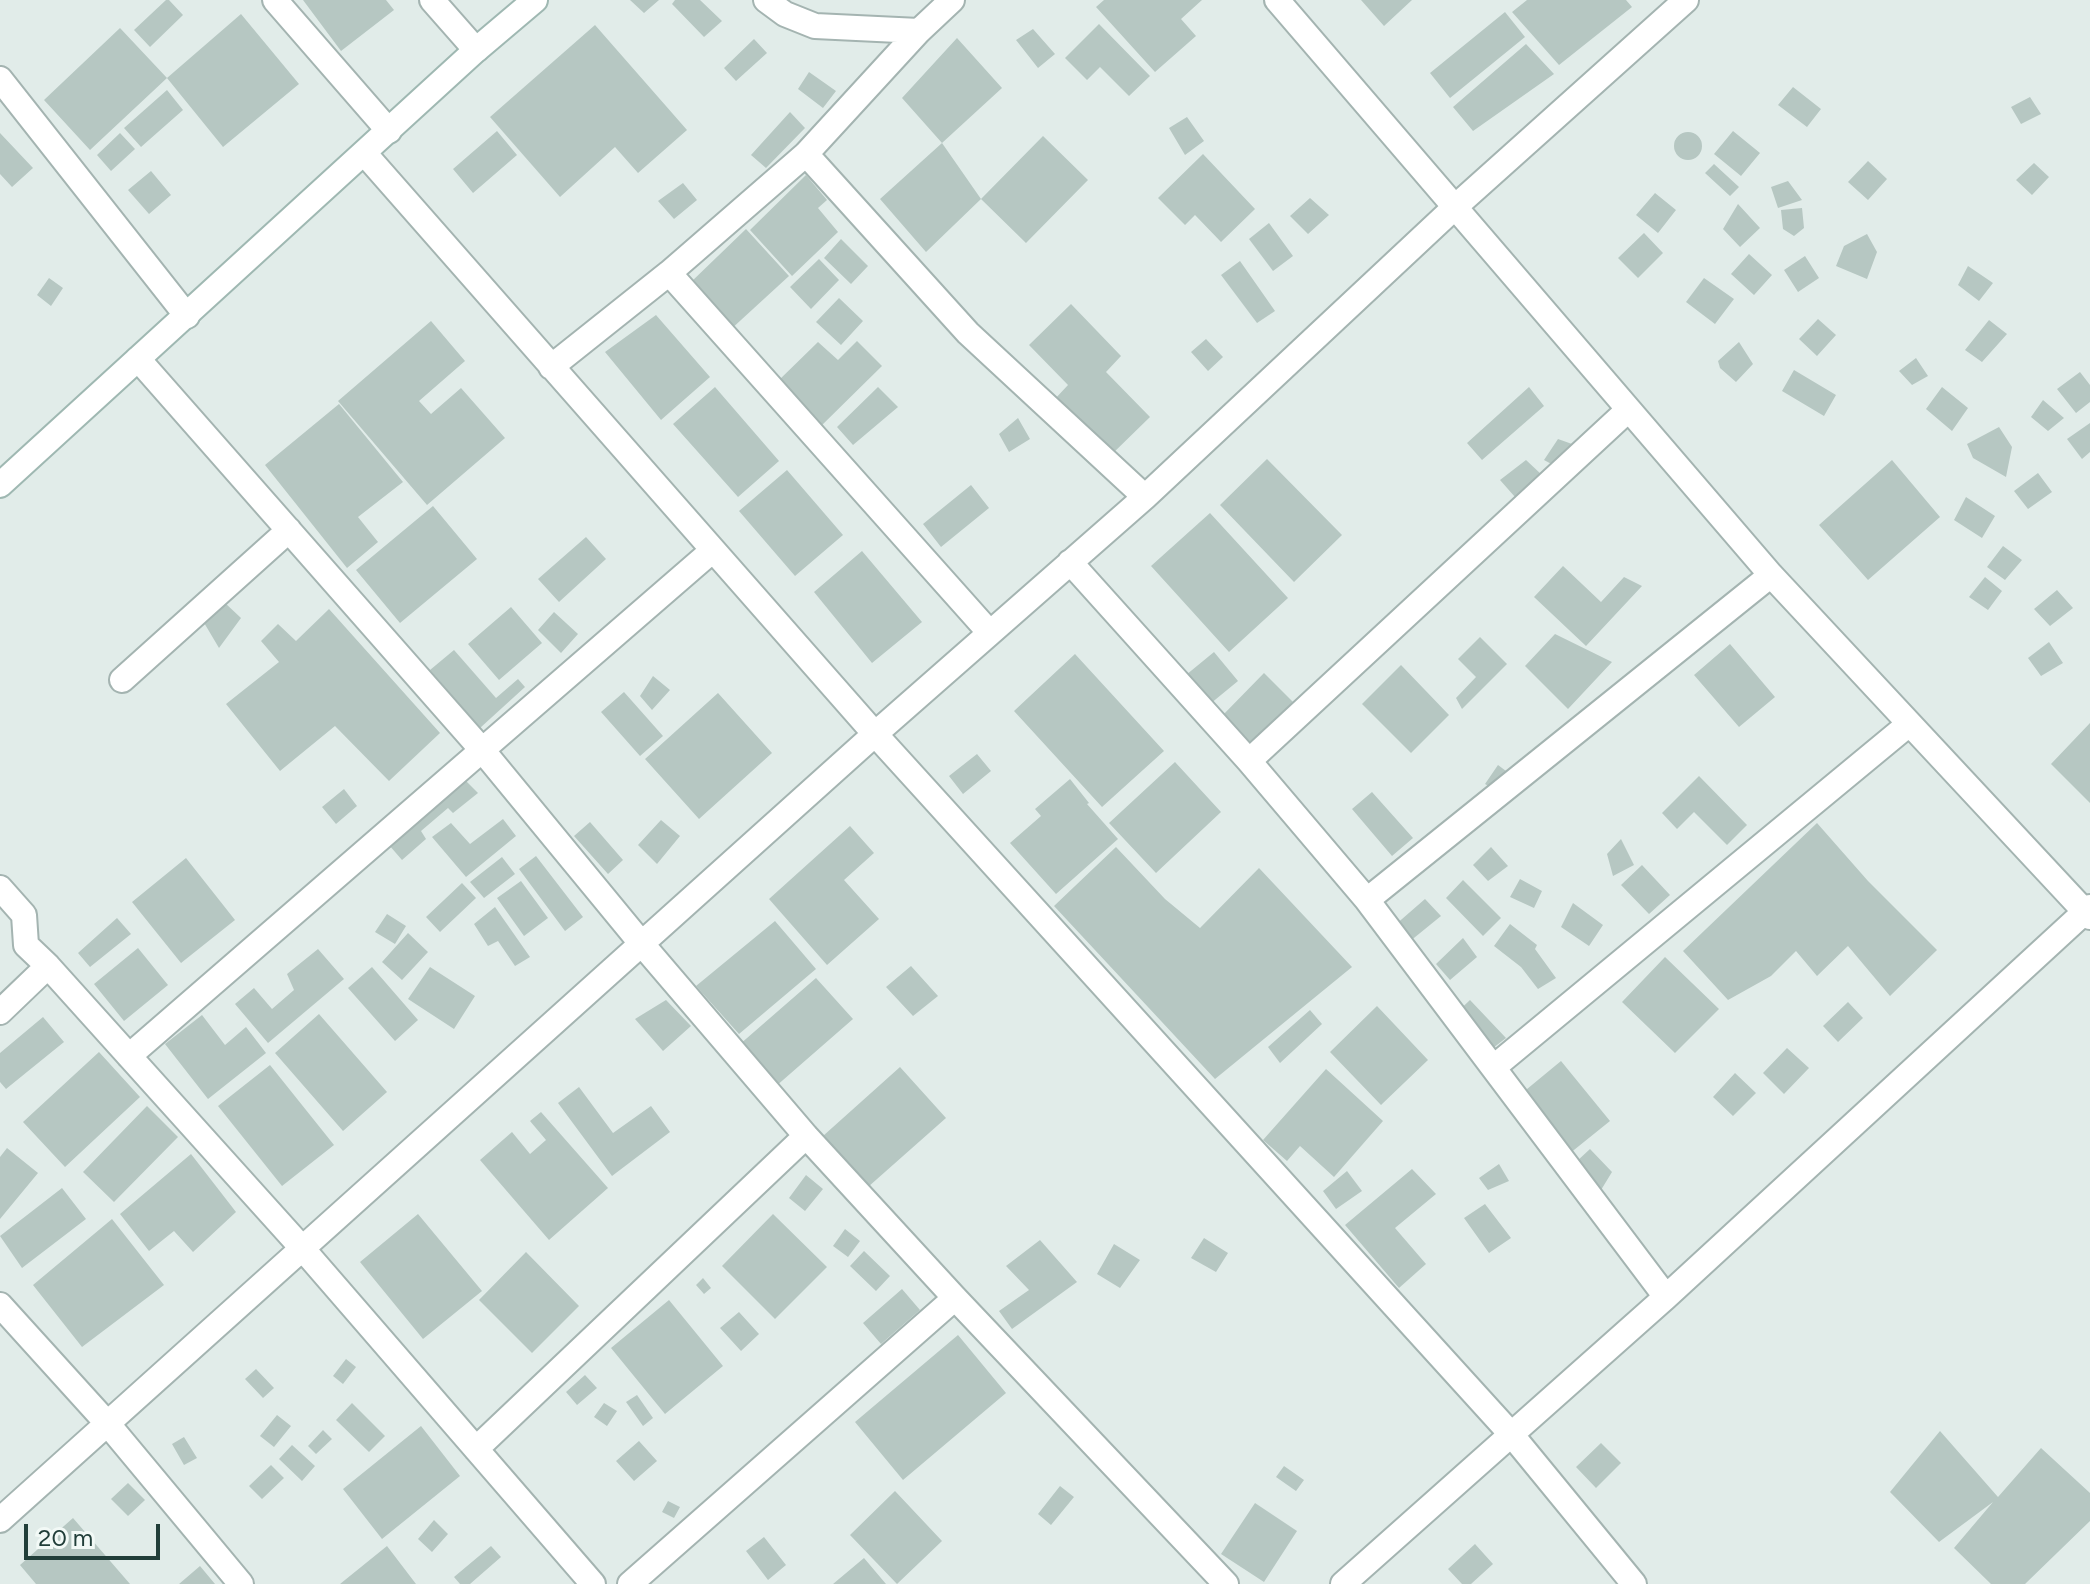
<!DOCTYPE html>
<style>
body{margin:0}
#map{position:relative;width:2090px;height:1584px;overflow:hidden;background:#e1ece9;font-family:Figtree,sans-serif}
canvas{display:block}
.scale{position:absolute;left:24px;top:1524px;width:136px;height:36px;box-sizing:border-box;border:4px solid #213e39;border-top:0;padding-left:10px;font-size:24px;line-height:28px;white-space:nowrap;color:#213e39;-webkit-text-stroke:6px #f2f9f6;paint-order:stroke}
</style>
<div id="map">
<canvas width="2090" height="1584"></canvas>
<div class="scale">20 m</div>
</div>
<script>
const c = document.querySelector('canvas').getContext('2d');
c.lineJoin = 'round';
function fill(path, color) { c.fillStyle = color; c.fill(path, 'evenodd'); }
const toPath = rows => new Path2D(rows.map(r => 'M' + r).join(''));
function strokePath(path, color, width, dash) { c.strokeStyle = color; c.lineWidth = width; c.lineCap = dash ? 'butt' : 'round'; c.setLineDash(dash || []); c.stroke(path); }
fill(toPath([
 [166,0,169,0,183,15,150,47,134,30],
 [303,0,386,0,394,10,341,51],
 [630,0,659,0,644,13],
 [675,0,700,0,722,21,704,37,672,4],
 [1104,0,1202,0,1181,19,1196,36,1155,72,1096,7],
 [1361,0,1412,0,1384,26],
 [1527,0,1626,0,1632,7,1559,65,1512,12],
 [1505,12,1525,37,1450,98,1430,73],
 [241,14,299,84,223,147,167,78],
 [1099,24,1150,76,1129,96,1100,67,1087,80,1065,58],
 [595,25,687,130,638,173,615,147,560,197,490,117],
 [120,28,167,78,90,150,44,100],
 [1033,29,1055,54,1038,68,1016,40],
 [957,38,1002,88,942,143,981,199,926,252,880,199,942,143,902,98],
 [754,39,767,53,736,81,724,68],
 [1526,44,1554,74,1473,131,1453,107],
 [809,72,836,91,823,108,798,89],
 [1793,87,1821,109,1807,127,1778,105],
 [167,90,183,110,141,147,124,128],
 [2030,97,2041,114,2021,124,2011,107],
 [790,112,805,128,766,168,751,155],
 [1187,117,1204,141,1185,155,1169,128],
 [497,131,517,155,473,193,453,169],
 [1733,131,1760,153,1741,176,1714,154],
 '1674 146a14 14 0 1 1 28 0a14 14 0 1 1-28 0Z',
 [0,133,33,168,12,187,0,174],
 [120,133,135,149,111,171,97,155],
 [1043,136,1088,180,1026,243,981,199],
 [1203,154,1255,209,1221,242,1195,215,1185,225,1158,198],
 [1868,161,1887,179,1868,200,1848,182],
 [2034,163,2049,177,2032,195,2016,180],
 [1714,164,1739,187,1730,196,1705,173],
 [151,171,171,195,149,214,128,190],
 [806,175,827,200,818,208,838,232,792,276,750,230],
 [1788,181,1802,200,1778,208,1771,187],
 [683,183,697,200,674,219,658,201],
 [1655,193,1676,210,1658,233,1636,215],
 [1310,198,1329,215,1308,234,1290,216],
 [1738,204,1760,228,1740,247,1723,229],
 [1802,208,1804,228,1794,236,1783,229,1781,210],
 [1269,223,1293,256,1273,271,1249,239],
 [746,229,789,276,729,331,690,283],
 [1644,233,1663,253,1638,278,1618,258],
 [1867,234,1877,252,1867,279,1836,266,1844,246],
 [841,239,868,266,851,284,824,258],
 [1749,254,1772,275,1754,295,1731,274],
 [1805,256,1819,278,1798,292,1784,270],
 [819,259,839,280,811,309,790,287],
 [1240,261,1275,311,1257,323,1221,275],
 [1968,266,1993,283,1979,301,1958,285],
 [49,278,63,288,51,306,37,295],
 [1704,278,1734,299,1715,324,1686,302],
 [839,298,863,321,841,345,816,322],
 [1071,304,1121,356,1106,372,1150,417,1109,457,1054,400,1068,385,1029,345],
 [656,315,710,377,661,420,605,352],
 [1818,319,1836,335,1817,356,1799,339],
 [1989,320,2007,334,1982,362,1965,350],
 [431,321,465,361,419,401,431,414,461,388,505,438,427,505,338,401],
 [1206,339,1223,357,1208,371,1191,352],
 [857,341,882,366,818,429,777,382,818,342,838,360],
 [1739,342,1753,364,1736,382,1720,368,1718,361],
 [1916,358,1928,376,1912,385,1899,371],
 [1794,370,1836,395,1824,416,1782,391],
 [2080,372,2090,385,2090,402,2076,413,2057,389],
 [715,387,779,461,738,497,673,424],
 [878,387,898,407,853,445,837,427],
 [1529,387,1544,406,1482,460,1467,443],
 [1942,387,1968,408,1952,431,1926,409],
 [2043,400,2064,418,2048,431,2031,417],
 [339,404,403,482,358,517,378,542,347,568,265,465],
 [1018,418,1030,439,1009,452,999,434],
 [2090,423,2090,452,2082,459,2067,439],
 [1999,427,2012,447,2006,477,1973,458,1967,444],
 [1558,439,1572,444,1557,467,1544,460],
 [1267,459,1342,535,1294,582,1220,505],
 [1526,460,1542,475,1515,497,1500,480],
 [1892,460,1940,517,1868,580,1819,525],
 [787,470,843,535,795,576,739,511],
 [2038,473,2052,492,2028,509,2014,491],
 [971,485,989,508,941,547,923,524],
 [1966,497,1995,516,1982,538,1954,520],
 [433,506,477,559,400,623,356,570],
 [1210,513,1288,598,1229,652,1151,566],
 [586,537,606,559,559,602,538,579],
 [2003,546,2022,560,2005,580,1987,567],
 [862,551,922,622,872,663,814,592],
 [1563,566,1601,602,1624,577,1642,586,1586,646,1534,597],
 [1985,577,2002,591,1988,610,1969,597],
 [2057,590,2073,608,2050,626,2034,609],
 [224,602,241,618,219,648,203,621],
 [511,607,542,643,499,680,468,644],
 [329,609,440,733,389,781,335,726,280,771,226,704,279,662,261,641,278,624,296,641],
 [554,612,578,634,561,653,538,630],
 [1555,634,1612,662,1568,709,1525,666],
 [1480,637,1507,664,1462,709,1456,698,1476,677,1458,659],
 [2049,642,2063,663,2041,676,2028,658],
 [1730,644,1775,697,1739,727,1694,675],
 [454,650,496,698,518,679,525,687,480,728,430,670],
 [1214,652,1238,681,1210,704,1186,675],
 [1075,654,1164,751,1102,807,1014,711],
 [1401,665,1449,715,1411,753,1362,704],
 [1264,673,1294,703,1252,747,1221,717],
 [653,676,670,690,652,710,640,696],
 [624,692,663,736,640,756,601,712],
 [718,693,772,753,699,819,645,759],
 [2090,723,2090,803,2051,764],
 [977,754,991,771,963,794,949,776],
 [1175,762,1221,812,1156,873,1109,823],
 [1498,765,1514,777,1503,794,1485,784],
 [461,776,478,793,453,813,448,808,421,831,426,839,402,860,389,845],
 [1699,776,1747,825,1727,845,1694,812,1677,829,1662,813],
 [1070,779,1089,803,1087,804,1118,839,1056,894,1010,843,1041,816,1035,809],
 [344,789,357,806,336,824,322,807],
 [1372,792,1413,838,1392,856,1352,809],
 [503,819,516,836,466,877,432,837,451,823,470,844],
 [661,820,680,836,657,864,638,845],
 [590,822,623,860,608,874,574,836],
 [1817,823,1868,881,1937,950,1890,996,1848,946,1817,976,1796,951,1771,976,1728,1000,1683,951],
 [850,826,874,853,844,880,879,919,827,965,769,899],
 [1621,839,1634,865,1613,876,1607,854],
 [1116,847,1165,899,1200,928,1259,868,1352,967,1215,1079,1054,906],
 [1491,847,1508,866,1488,881,1473,865],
 [536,856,583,917,565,931,519,869],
 [502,857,515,874,484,898,470,882],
 [186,858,235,920,181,963,132,902],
 [1642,865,1670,895,1649,914,1621,885],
 [1520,879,1542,891,1534,908,1510,897],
 [1463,880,1501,918,1483,936,1446,898],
 [521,881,548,918,524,936,497,898],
 [462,883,476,898,440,932,426,917],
 [1425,899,1441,916,1393,955,1379,939],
 [1573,903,1603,925,1589,946,1561,927],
 [495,907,530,957,515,966,498,941,488,946,474,924],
 [387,914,406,926,395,944,375,932],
 [117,918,131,934,90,967,78,953],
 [775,921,816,969,739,1034,696,986],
 [1510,924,1537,945,1535,949,1556,978,1538,989,1521,967,1494,946],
 [408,933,428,952,402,980,382,962],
 [1463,938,1477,957,1450,980,1436,964],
 [138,948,168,985,124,1021,94,984],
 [318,949,344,979,268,1043,235,1004,254,988,272,1009,294,990,287,974],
 [1665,957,1719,1009,1675,1053,1622,1002],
 [911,966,938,996,913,1016,886,987],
 [372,967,418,1020,395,1041,348,988],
 [430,967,475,996,454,1029,408,999],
 [816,978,853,1019,775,1087,739,1045],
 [666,1000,691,1026,663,1051,635,1019],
 [1470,1000,1506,1038,1480,1058,1448,1021],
 [1848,1002,1863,1018,1838,1042,1823,1026],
 [1377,1006,1428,1060,1381,1105,1330,1052],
 [1310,1010,1322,1024,1280,1063,1268,1047],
 [319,1014,387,1092,343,1131,275,1053],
 [202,1015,225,1045,246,1027,266,1053,208,1099,165,1044],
 [43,1017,64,1042,6,1089,0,1082,0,1053],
 [1787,1048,1809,1068,1784,1094,1763,1073],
 [99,1052,140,1097,65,1167,23,1122],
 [1561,1061,1610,1121,1569,1154,1521,1094],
 [270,1065,334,1145,282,1186,218,1106],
 [900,1067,946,1118,868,1187,823,1136],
 [1326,1069,1383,1121,1334,1177,1300,1146,1287,1161,1263,1140],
 [1735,1073,1756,1093,1733,1116,1713,1097],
 [579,1087,613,1133,651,1106,670,1132,612,1176,558,1103],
 [147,1106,178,1137,114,1202,83,1172],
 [541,1112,608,1188,549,1240,480,1160,512,1132,530,1154,546,1140,530,1121],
 [7,1148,38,1173,0,1219,0,1157],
 [1590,1149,1612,1172,1601,1190,1576,1162],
 [191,1154,236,1212,193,1252,174,1231,149,1251,120,1214],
 [1499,1164,1509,1181,1488,1190,1479,1178],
 [1412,1169,1436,1194,1395,1228,1426,1264,1399,1288,1345,1225],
 [1347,1171,1362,1191,1336,1209,1323,1191],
 [806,1175,823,1189,805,1211,789,1198],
 [62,1188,86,1219,22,1268,0,1236],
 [1485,1204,1511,1238,1489,1253,1464,1218],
 [418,1214,482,1291,423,1339,360,1262],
 [773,1214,827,1267,775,1319,722,1266],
 [112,1219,164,1285,82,1347,33,1285],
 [845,1229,860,1241,848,1257,833,1246],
 [1204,1238,1228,1253,1216,1272,1191,1258],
 [1040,1240,1077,1282,1012,1329,999,1311,1029,1290,1006,1266],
 [1114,1244,1140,1260,1120,1288,1097,1274],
 [864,1251,890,1276,876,1291,850,1266],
 [526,1252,579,1306,532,1353,479,1300],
 [703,1278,711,1288,704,1294,696,1285],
 [902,1289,920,1310,881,1344,863,1323],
 [669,1300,723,1366,665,1414,611,1348],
 [739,1312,759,1334,741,1351,720,1328],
 [958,1335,1006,1393,903,1480,855,1422],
 [346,1359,356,1367,343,1384,333,1376],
 [256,1369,274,1388,263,1398,245,1379],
 [585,1375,597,1388,577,1405,566,1392],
 [637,1395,653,1418,643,1426,626,1402],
 [352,1403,385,1436,369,1452,336,1420],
 [604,1403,617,1411,607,1426,594,1417],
 [277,1415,291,1426,274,1447,260,1436],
 [421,1426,460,1476,382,1539,343,1489],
 [323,1430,332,1439,316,1454,308,1446],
 [1940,1431,1998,1497,2041,1448,2090,1493,2090,1521,2025,1584,1991,1584,1954,1548,1993,1502,1939,1542,1890,1492],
 [184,1437,197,1458,184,1465,172,1444],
 [639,1441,657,1461,634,1481,616,1461],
 [1601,1443,1621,1463,1596,1488,1576,1467],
 [292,1445,315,1466,302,1481,279,1459],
 [271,1465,284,1478,262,1499,249,1486],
 [1284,1466,1304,1480,1296,1491,1276,1477],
 [128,1483,145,1500,128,1516,111,1499],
 [1060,1486,1074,1497,1051,1525,1038,1514],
 [895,1491,942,1541,897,1584,850,1535],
 [668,1501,680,1507,674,1518,662,1512],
 [1255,1503,1297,1531,1264,1582,1221,1554],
 [73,1518,130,1584,36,1584,20,1565],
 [434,1520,448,1534,432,1552,418,1539],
 [764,1537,786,1565,768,1580,746,1551],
 [1475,1544,1493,1564,1471,1584,1462,1584,1448,1569],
 [387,1546,416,1584,340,1584],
 [491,1546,501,1557,470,1584,460,1584,454,1577],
 [864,1558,886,1584,833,1584],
 [200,1566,215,1584,179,1584]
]), '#b6c7c2');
const street = toPath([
 [275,0,389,131],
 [432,0,476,50],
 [766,0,785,14,815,26,919,31],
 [1277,0,1771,575,2090,917],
 [0,79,187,316],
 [365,154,875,734,1511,1434,1634,1584],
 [806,154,968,333,1145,497],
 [669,273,990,633],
 [138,359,483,751,641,943,806,1136,955,1298,1226,1584],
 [551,367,669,273,806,154,919,31,952,0],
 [1070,562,1249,761,1367,900,1666,1297],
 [122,680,289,530],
 [1249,761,1628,410],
 [0,888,24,915,26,945,48,966,302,1248,593,1584],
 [1367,900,1771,575],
 [0,1012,48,966],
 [129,1056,713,550],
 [1494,1067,1909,724],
 [0,1305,107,1423,241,1584],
 [476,1449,806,1136],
 [0,1520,875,734,1145,497,1455,207,1686,0],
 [630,1584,955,1298],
 [1343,1584,1666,1297,2090,907]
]);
const secondary = toPath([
 [0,485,476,50,535,0]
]);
strokePath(street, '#a4b4b1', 28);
strokePath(secondary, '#9fb8b2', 28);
strokePath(street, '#fff', 24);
strokePath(secondary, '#fff', 24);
</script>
